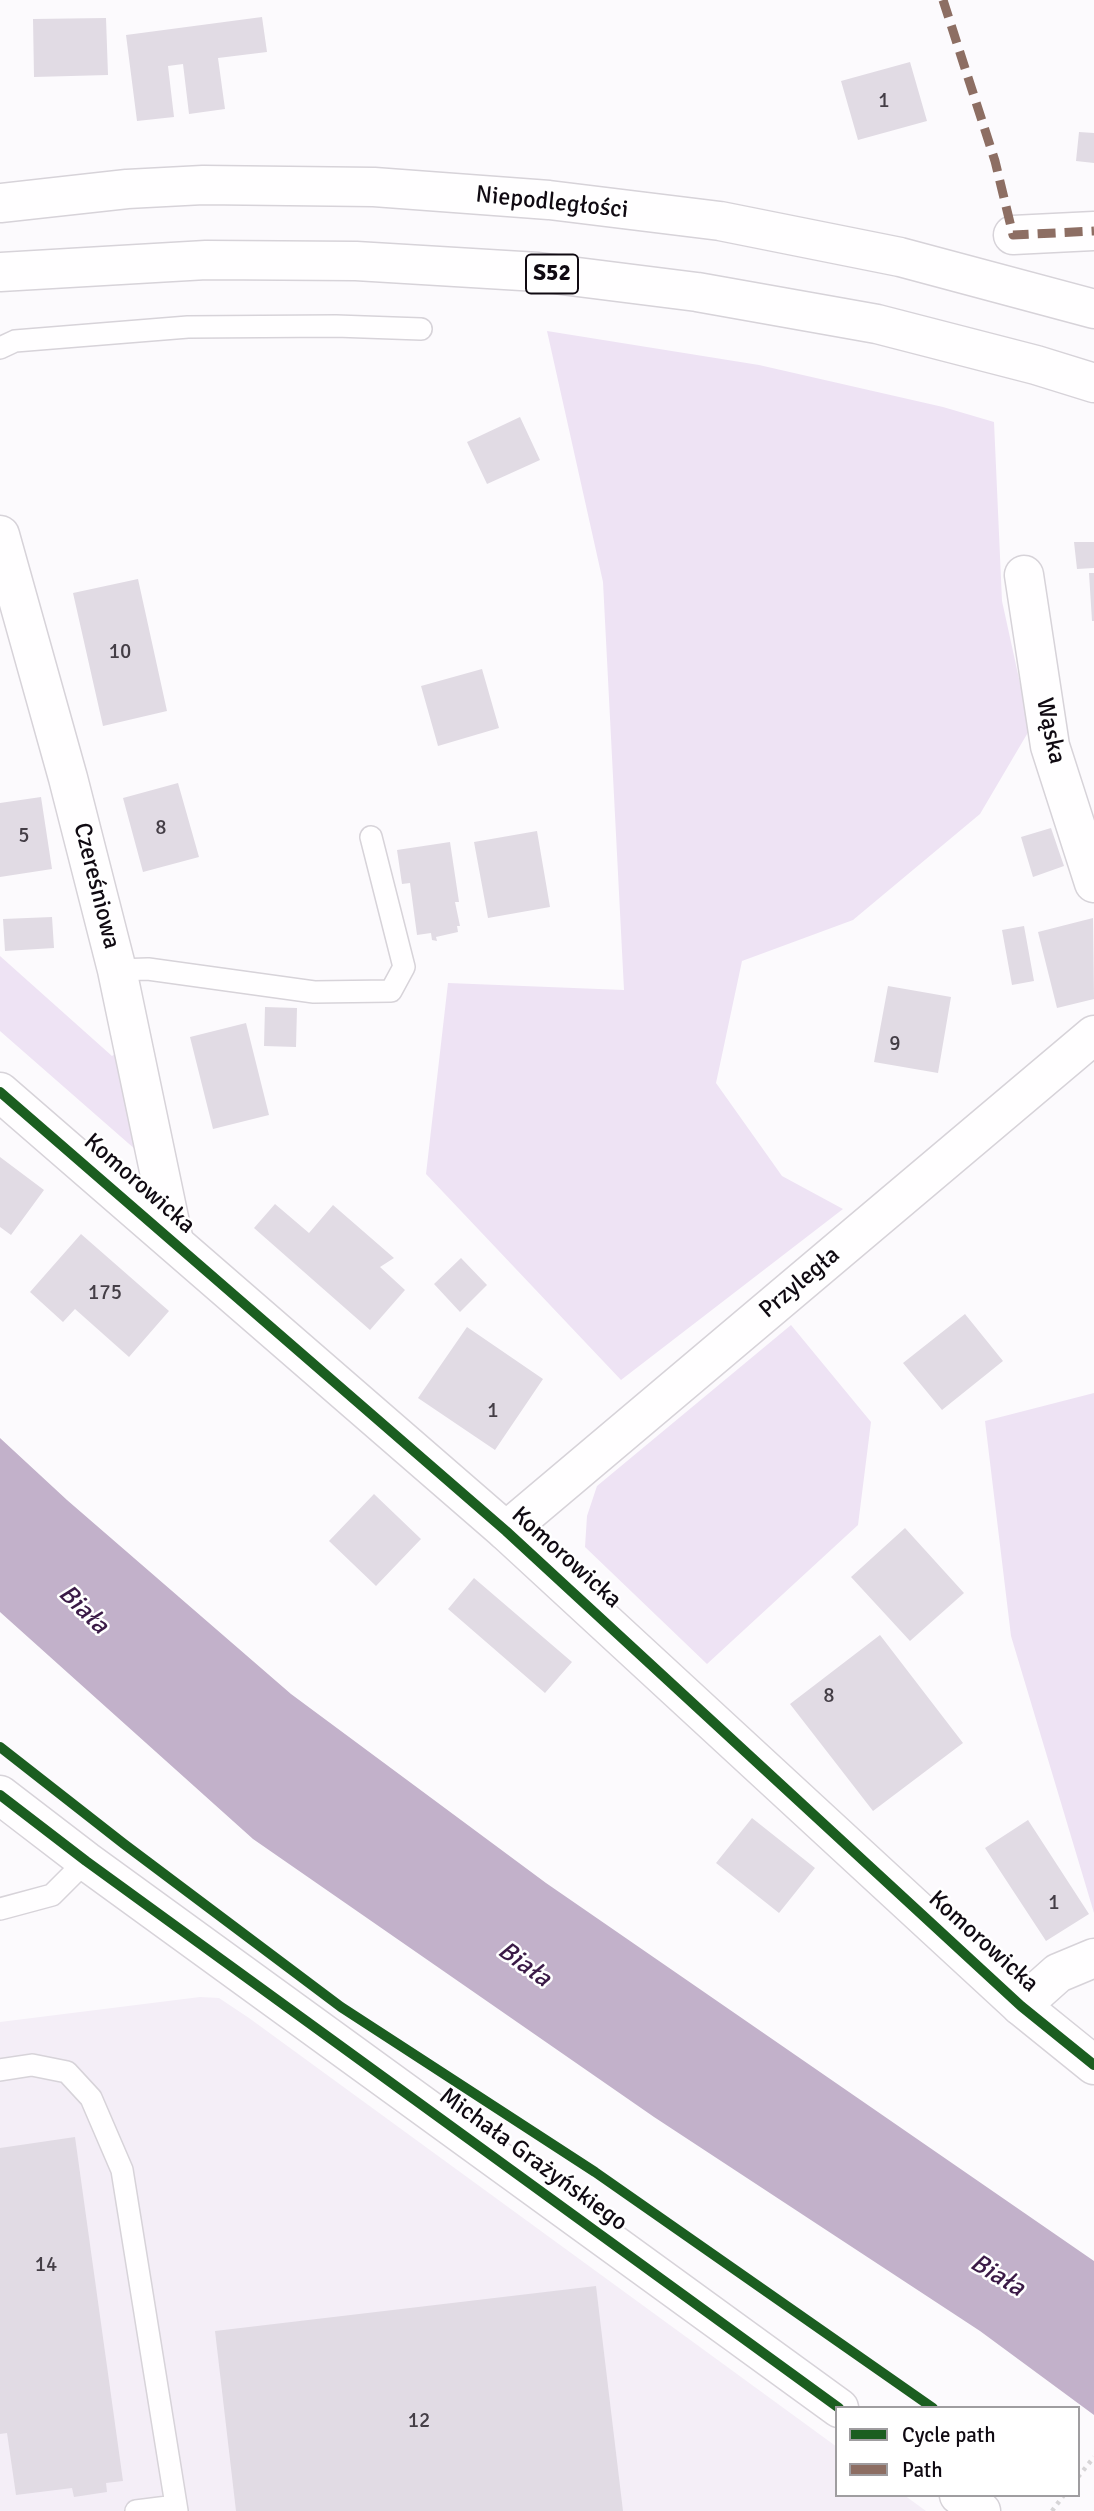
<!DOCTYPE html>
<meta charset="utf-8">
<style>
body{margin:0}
#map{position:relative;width:1094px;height:2511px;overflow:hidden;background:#fcfafd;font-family:Signika,sans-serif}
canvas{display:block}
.legend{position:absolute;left:835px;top:2406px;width:245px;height:91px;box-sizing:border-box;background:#fff;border:2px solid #9f9da0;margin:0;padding:9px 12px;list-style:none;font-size:21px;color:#100a12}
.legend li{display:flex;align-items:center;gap:14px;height:35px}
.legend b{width:35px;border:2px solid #9f9da0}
</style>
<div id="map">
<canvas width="1094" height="2511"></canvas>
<ul class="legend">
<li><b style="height:9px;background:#1b5e20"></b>Cycle path</li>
<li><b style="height:9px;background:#8d6e63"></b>Path</li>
</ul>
</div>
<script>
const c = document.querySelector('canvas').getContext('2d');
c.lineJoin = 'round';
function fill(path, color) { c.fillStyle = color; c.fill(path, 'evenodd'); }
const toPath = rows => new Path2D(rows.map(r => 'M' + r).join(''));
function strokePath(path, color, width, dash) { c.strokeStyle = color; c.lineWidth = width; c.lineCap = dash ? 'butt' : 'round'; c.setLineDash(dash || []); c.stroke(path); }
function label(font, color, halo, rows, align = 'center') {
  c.font = font + ' Signika,sans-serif'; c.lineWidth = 5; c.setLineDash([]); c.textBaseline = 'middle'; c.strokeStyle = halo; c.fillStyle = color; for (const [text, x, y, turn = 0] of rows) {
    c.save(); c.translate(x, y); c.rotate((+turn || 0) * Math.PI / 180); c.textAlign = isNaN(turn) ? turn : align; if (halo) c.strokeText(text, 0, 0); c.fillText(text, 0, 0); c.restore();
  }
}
fill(toPath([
 [200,1997,219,1998,249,2018,837,2447,837,2495,904,2495,926,2511,0,2511,0,2022]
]), '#f4eef7');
fill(toPath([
 [547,331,759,365,943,407,994,422,1002,601,1030,729,980,814,853,920,742,961,716,1083,782,1176,843,1209,621,1380,426,1174,448,983,624,990,603,582],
 [0,956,112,1056,118,1051,144,1157,0,1031],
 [791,1325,871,1422,858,1525,707,1664,585,1547,587,1516,597,1486],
 [1094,1393,1094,1913,1011,1636,985,1421]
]), '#eee3f4');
fill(toPath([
 [0,1438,67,1500,291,1694,546,1883,1094,2261,1094,2415,980,2331,654,2117,253,1839,0,1612]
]), '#c2b1ca');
fill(toPath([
 [262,17,267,52,218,58,225,109,189,114,183,64,168,66,174,117,137,121,126,35],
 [106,18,108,75,34,77,33,19],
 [910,62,927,121,858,140,841,81],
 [1079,132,1094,133,1094,163,1076,161],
 [520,417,540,460,487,484,467,442],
 [1074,542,1094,542,1094,568,1077,569],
 [1089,573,1094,573,1094,621,1092,621],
 [138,579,167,711,103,726,73,593],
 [482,669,499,728,438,746,421,686],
 [178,783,199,857,143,872,123,798],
 [41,797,52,869,0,877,0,803],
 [1051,828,1064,866,1033,877,1021,837],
 [537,831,550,907,488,918,474,842],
 [450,842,459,902,455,902,460,926,457,926,458,932,436,937,437,941,432,940,431,933,417,935,410,883,402,884,397,850],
 [52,917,54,948,5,951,3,919],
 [1093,918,1094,999,1057,1008,1038,932],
 [1024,926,1034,981,1012,985,1002,930],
 [888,986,951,997,938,1073,874,1062],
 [265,1007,297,1008,296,1047,264,1046],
 [246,1023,269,1115,213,1129,190,1037],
 [0,1157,44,1190,11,1235,0,1227],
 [275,1204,309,1233,333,1205,394,1258,380,1267,405,1290,370,1330,254,1228],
 [81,1234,169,1311,129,1357,75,1309,63,1322,30,1292],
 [461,1258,487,1285,460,1312,434,1284],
 [965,1314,1003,1361,942,1410,903,1363],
 [467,1327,543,1379,495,1450,418,1398],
 [374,1494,421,1539,376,1586,329,1541],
 [905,1528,964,1593,910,1641,851,1577],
 [474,1578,572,1662,545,1693,448,1609],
 [880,1635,963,1743,873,1811,790,1704],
 [752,1818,815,1868,779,1913,716,1863],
 [1028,1820,1089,1914,1046,1941,985,1848],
 [75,2137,123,2481,106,2483,107,2492,74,2497,72,2488,16,2495,7,2433,0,2434,0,2148],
 [596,2286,623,2511,236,2511,215,2331]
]), '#e1dbe4');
const service = toPath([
 [0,348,15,341,188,327,336,326,421,329],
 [117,970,148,969,314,992,391,991,404,967,371,837],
 [0,1909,52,1895,86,1861],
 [0,2070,32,2065,67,2072,91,2098,122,2170,177,2511],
 [136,2511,176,2506]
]);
const minor = toPath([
 [1013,235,1094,231],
 [0,535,68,778,117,970,174,1242],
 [1024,575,1050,746,1094,883],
 [506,1531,1094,1035],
 [0,1795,86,1861,839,2408],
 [1021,2006,1058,1973,1094,1958],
 [959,2495,981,2511]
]);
const tertiary = toPath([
 [0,1092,506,1531,1021,2006,1094,2065]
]);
const motorway = toPath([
 [0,203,127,189,203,185,374,187,549,200,720,221,900,257,1094,309],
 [0,272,206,260,356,261,538,272,697,292,877,324,1036,365,1094,383]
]);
strokePath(service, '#d7d3d9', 24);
strokePath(minor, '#d7d3d9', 41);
strokePath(tertiary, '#d7d3d9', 41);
strokePath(motorway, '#d7d3d9', 41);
strokePath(toPath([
 [1078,2477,1094,2457],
 [1052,2511,1064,2495]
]), '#d7d5d7', 4.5, [3.5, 5]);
strokePath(service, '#fffeff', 21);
strokePath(minor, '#fffeff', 38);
strokePath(tertiary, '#fffeff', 38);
strokePath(motorway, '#fffeff', 38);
strokePath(toPath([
 [943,0,995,161,1013,235,1094,231]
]), '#8d6e63', 9, [18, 9]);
strokePath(toPath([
 [0,1092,506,1531,1021,2006,1094,2065],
 [0,1747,124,1844,341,2007,595,2172,933,2408],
 [0,1795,86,1861,839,2408]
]), '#1b5e20', 10);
label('21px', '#443e46', null, [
 ["1",884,101],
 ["10",120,652],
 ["8",161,828],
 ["5",24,836],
 ["9",895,1044],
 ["175",105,1293],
 ["1",493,1411],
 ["8",829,1696],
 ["1",1054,1903],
 ["14",46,2265],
 ["12",419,2421]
]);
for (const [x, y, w] of [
 [552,274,52]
]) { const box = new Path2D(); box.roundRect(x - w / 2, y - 19.5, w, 39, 5); c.fillStyle = '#fff'; c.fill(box); strokePath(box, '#100a12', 2); }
label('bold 23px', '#100a12', null, [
 ["S52",552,274]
]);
label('24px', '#100a12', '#fff', [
 ["Niepodległości",552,203,6],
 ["Wąska",1050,731,78],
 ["Czereśniowa",96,886,76],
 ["Komorowicka",139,1184,41],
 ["Przyległa",800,1283,-40],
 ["Komorowicka",566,1558,42],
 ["Komorowicka",983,1942,42],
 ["Michała Grażyńskiego",533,2160,36]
]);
label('italic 26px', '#3a1a46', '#fff', [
 ["Biała",83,1610,44],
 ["Biała",524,1965,36],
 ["Biała",997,2276,31]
]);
</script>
